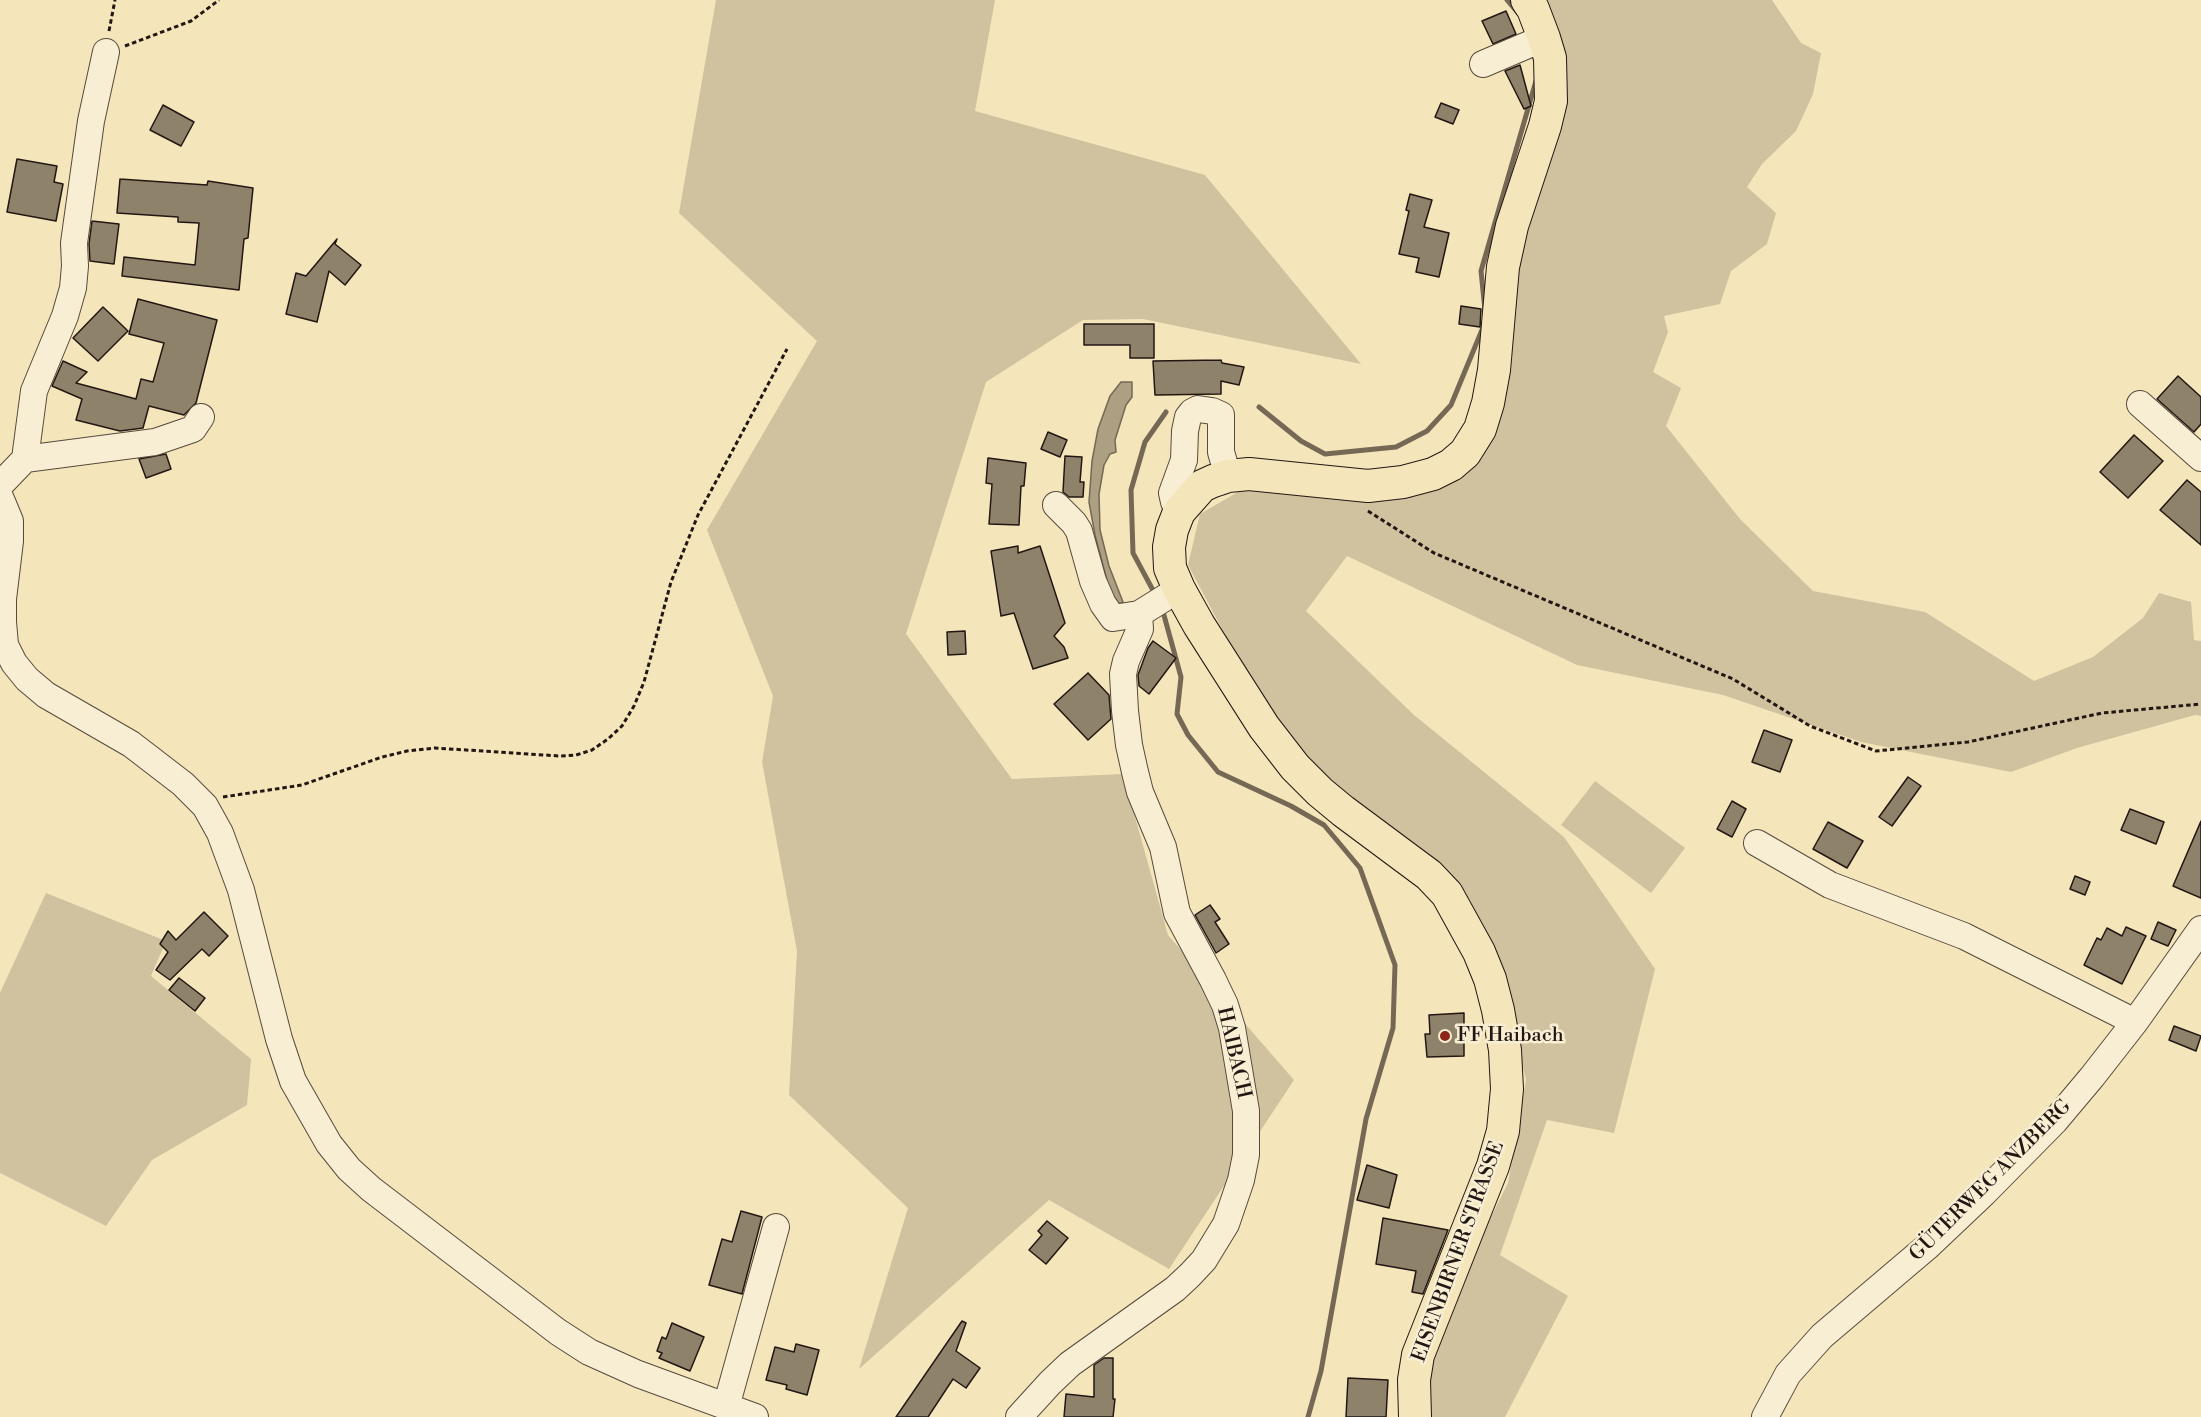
<!DOCTYPE html>
<meta charset="utf-8">
<style>
body{margin:0}
canvas{display:block;background:#f4e5bb}
</style>
<canvas width="2201" height="1417"></canvas>
<script>
const c = document.querySelector('canvas').getContext('2d');
c.lineJoin = 'round';
function fill(path, color) { c.fillStyle = color; c.fill(path, 'evenodd'); }
const toPath = rows => new Path2D(rows.map(r => 'M' + r).join(''));
function strokePath(path, color, width, dash) { c.strokeStyle = color; c.lineWidth = width; c.lineCap = dash ? 'butt' : 'round'; c.setLineDash(dash || []); c.stroke(path); }
function label(font, color, halo, rows, align = 'center') {
  c.font = font + ' "Libre Bodoni",serif'; c.lineWidth = 5; c.setLineDash([]); c.textBaseline = 'middle'; c.strokeStyle = halo; c.fillStyle = color; for (const [text, x, y, turn = 0] of rows) {
    c.save(); c.translate(x, y); c.rotate((+turn || 0) * Math.PI / 180); c.textAlign = isNaN(turn) ? turn : align; if (halo) c.strokeText(text, 0, 0); c.fillText(text, 0, 0); c.restore();
  }
}
fill(toPath([
 [716,0,995,0,975,111,1205,175,1361,364,1143,319,1083,320,986,382,906,634,1012,779,1123,774,1168,935,1294,1080,1169,1269,1049,1200,859,1369,908,1208,789,1095,797,951,762,762,773,696,707,530,817,341,679,213],
 [1538,0,1772,0,1801,43,1821,53,1813,94,1796,131,1762,164,1747,187,1776,213,1767,244,1731,271,1720,304,1664,316,1668,332,1653,372,1681,388,1666,426,1740,519,1813,591,1925,612,2034,681,2093,657,2143,618,2159,593,2191,602,2194,640,2201,641,2201,716,2195,715,2077,748,2011,772,1861,742,1723,695,1577,665,1347,556,1306,611,1414,715,1564,837,1655,969,1614,1133,1547,1120,1500,1255,1568,1296,1505,1417,1423,1417,1421,1378,1442,1315,1508,1183,1526,1080,1511,1013,1470,900,1402,841,1311,772,1255,691,1188,565,1200,514,1243,489,1333,498,1411,490,1466,468,1506,287,1547,132],
 [1595,781,1685,848,1651,893,1561,825],
 [46,893,166,941,151,976,251,1059,247,1105,152,1160,106,1226,0,1173,0,993]
]), '#d0c29e');
const water = toPath([
 [1121,382,1132,382,1132,397,1126,405,1115,440,1116,452,1110,454,1104,465,1099,494,1100,530,1109,566,1123,602,1119,604,1114,600,1109,588,1095,535,1089,502,1092,461,1098,429,1110,396,1121,382]
]);
fill(water, '#ad9f82');
strokePath(water, '#756955', 1.5);
strokePath(toPath([
 [1507,0,1518,13],
 [1485,310,1481,271,1536,81],
 [1259,407,1301,441,1325,454,1396,447,1427,431,1451,405,1484,325],
 [1155,594,1133,553,1131,490,1145,442,1166,412],
 [1162,608,1181,677,1177,714,1188,735,1218,772,1291,806,1324,825,1360,868,1395,965,1393,1028,1366,1119,1321,1371,1308,1417]
]), '#756955', 5);
const building = toPath([
 [1506,11,1516,34,1493,44,1482,21,1506,11],
 [1520,65,1531,106,1524,109,1505,71,1520,65],
 [1441,103,1459,110,1453,124,1435,117,1441,103],
 [163,105,194,122,181,146,150,130,163,105],
 [17,159,57,166,54,182,63,184,56,221,7,212,17,159],
 [120,179,207,185,208,181,253,188,248,238,244,239,239,290,122,276,124,257,195,265,199,223,178,222,178,217,117,213,120,179],
 [1410,194,1432,200,1424,227,1449,233,1439,277,1416,272,1419,258,1399,254,1409,211,1406,210,1410,194],
 [92,221,119,224,114,264,90,261,89,244,92,221],
 [337,239,335,244,361,265,345,285,329,271,317,322,286,314,296,273,306,276,337,239],
 [138,299,217,320,196,403,184,415,149,406,143,428,120,431,76,420,82,399,52,386,63,361,87,372,76,383,136,399,141,379,153,382,164,343,129,334,138,299],
 [1461,306,1481,309,1480,327,1459,324,1461,306],
 [103,307,128,331,98,361,73,338,103,307],
 [1084,324,1154,324,1154,358,1130,358,1130,345,1084,345,1084,324],
 [1221,360,1222,363,1244,367,1239,385,1221,381,1221,394,1155,395,1153,361,1221,360],
 [2178,376,2201,397,2201,424,2194,432,2157,399,2178,376],
 [1048,432,1067,440,1060,457,1041,449,1048,432],
 [2134,435,2163,461,2128,498,2100,472,2134,435],
 [166,454,171,469,146,478,139,459,166,454],
 [1065,456,1082,457,1080,482,1084,482,1083,497,1069,497,1063,492,1065,456],
 [988,458,1026,463,1024,486,1021,486,1019,525,989,524,992,484,986,483,988,458],
 [2187,480,2201,492,2201,545,2160,510,2187,480],
 [1018,546,1018,553,1040,546,1065,623,1054,636,1064,647,1068,658,1033,669,1014,613,1001,616,991,551,1018,546],
 [965,631,966,654,948,655,947,632,965,631],
 [1153,641,1176,658,1149,694,1139,686,1138,675,1148,648,1153,641],
 [1088,673,1109,695,1111,719,1088,740,1054,704,1088,673],
 [1764,730,1792,740,1780,772,1752,762,1764,730],
 [1908,777,1921,786,1892,826,1879,817,1908,777],
 [1732,801,1746,809,1732,837,1717,829,1732,801],
 [2130,809,2164,822,2156,844,2121,830,2130,809],
 [2201,821,2201,898,2173,886,2201,821],
 [1828,822,1863,841,1847,868,1813,849,1828,822],
 [2075,876,2090,882,2085,895,2070,889,2075,876],
 [1210,905,1220,919,1215,922,1229,944,1216,953,1195,915,1210,905],
 [204,912,228,936,209,956,202,949,170,980,156,970,168,952,160,944,168,931,176,940,204,912],
 [2158,922,2176,930,2168,946,2151,939,2158,922],
 [2126,927,2146,936,2122,984,2084,965,2097,938,2101,940,2107,928,2122,936,2126,927],
 [179,978,205,998,195,1011,169,990,179,978],
 [1464,1013,1464,1056,1427,1057,1425,1034,1430,1034,1429,1015,1464,1013],
 [2174,1026,2201,1036,2196,1051,2169,1040,2174,1026],
 [1367,1165,1397,1175,1389,1208,1357,1200,1367,1165],
 [741,1211,762,1217,742,1294,709,1285,722,1239,732,1242,741,1211],
 [1383,1218,1448,1230,1423,1294,1412,1292,1416,1271,1376,1264,1383,1218],
 [1047,1221,1068,1238,1046,1264,1029,1250,1042,1235,1038,1231,1047,1221],
 [962,1321,966,1323,956,1351,980,1368,966,1388,953,1379,928,1417,896,1417,962,1321],
 [672,1323,704,1337,690,1371,659,1358,662,1353,657,1351,662,1337,666,1339,672,1323],
 [796,1344,819,1350,807,1395,786,1389,787,1385,766,1380,775,1347,794,1352,796,1344],
 [1104,1358,1113,1358,1113,1399,1115,1399,1113,1417,1064,1417,1066,1394,1094,1397,1094,1365,1104,1358],
 [1348,1378,1388,1380,1386,1417,1346,1417,1348,1378]
]);
fill(building, '#8f826a');
strokePath(building, '#221712', 1.5);
const minor = toPath([
 [1483,64,1544,38],
 [2140,404,2201,458],
 [25,459,155,442,193,429,201,417],
 [0,485,25,459,34,391,65,316,73,288,75,266,74,243,91,121,106,52],
 [0,497,10,521,10,541,3,599,3,622,5,645,14,663,27,679,46,695,131,744,183,784,205,806,220,833,241,890,279,1039,293,1081,329,1144,349,1169,371,1189,558,1332,589,1352,638,1374,755,1417],
 [1056,505,1074,523,1079,531,1093,581,1103,604,1113,618,1139,614],
 [1179,512,1174,502,1172,493,1184,460,1185,431,1188,417,1192,412,1198,409,1212,411,1221,415,1221,452,1228,476],
 [1757,843,1830,885,1964,936,2135,1022],
 [726,1407,776,1227],
 [1019,1417,1050,1383,1070,1364,1175,1289,1190,1275,1204,1260,1226,1224,1241,1180,1246,1155,1246,1111,1232,1028,1225,1005,1213,980,1177,913,1163,847,1140,792,1135,772,1129,745,1125,711,1123,674,1126,661,1140,629,1139,614,1179,589],
 [1765,1417,1788,1374,1822,1336,1928,1246,1984,1193,2055,1121,2092,1077,2135,1022,2201,929]
]);
const major = toPath([
 [1415,1417,1414,1380,1418,1355,1493,1166,1503,1131,1507,1089,1505,1050,1498,1010,1490,979,1479,952,1447,894,1429,875,1343,811,1320,792,1295,767,1264,727,1199,625,1179,589,1170,568,1169,547,1172,530,1179,512,1202,486,1213,481,1228,476,1249,474,1368,486,1403,482,1433,474,1451,465,1465,453,1480,429,1488,403,1494,370,1503,267,1512,226,1545,126,1551,101,1550,58,1544,38,1533,9,1527,0]
]);
strokePath(minor, '#564a3c', 28);
strokePath(major, '#221712', 34);
strokePath(toPath([
 [109,31,115,0],
 [125,46,191,21,219,0],
 [1368,511,1434,553,1733,679,1810,726,1876,751,1968,742,2102,713,2201,704],
 [223,797,302,785,382,757,407,751,435,748,560,756,576,755,592,750,608,739,622,726,634,706,644,682,671,582,698,515,787,349]
]), '#221712', 3, [4.5, 3]);
strokePath(minor, '#f8eed3', 26);
strokePath(major, '#f4e5bb', 32);
for (const [x, y, r, color] of [
 [1445,1036,6,"#8f2418"]
]) { const dot = new Path2D(); dot.arc(x, y, r, 0, 2 * Math.PI); c.fillStyle = color; c.fill(dot); strokePath(dot, '#f8eed3', 2); }
label('20px', '#221712', '#f8eed3', [
 ["FF Haibach",1457,1036]
], 'left');
label('20px', '#221712', '#f8eed3', [
 ["HAIBACH",1233,1053,77],
 ["GÜTERWEG ANZBERG",1991,1181,-45],
 ["EISENBIRNER STRASSE",1459,1252,-70]
]);
</script>
